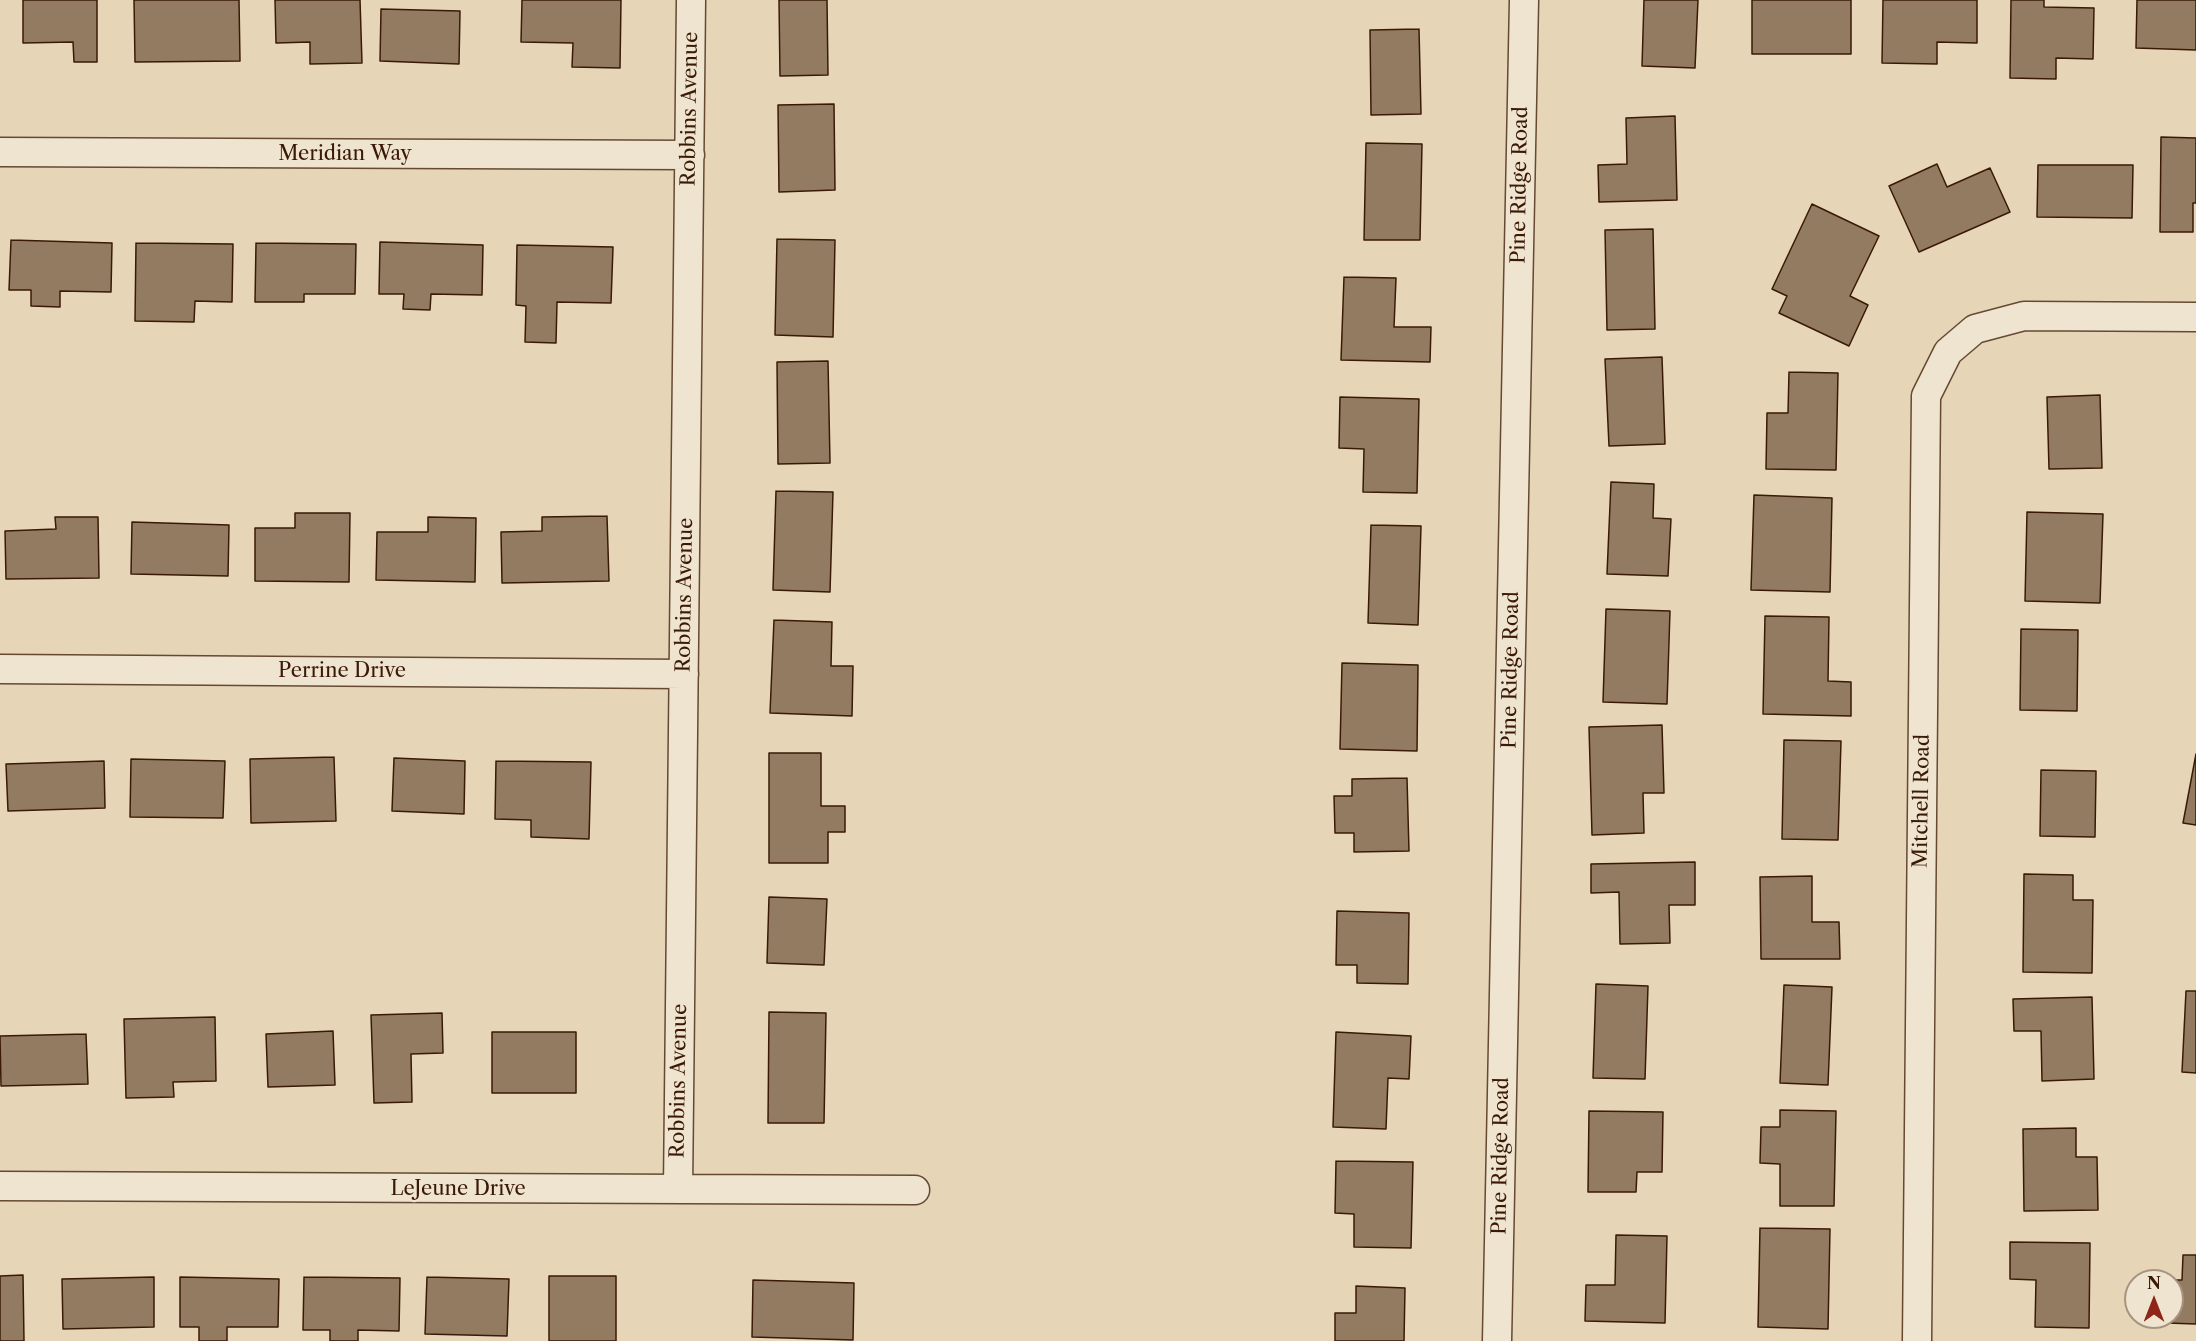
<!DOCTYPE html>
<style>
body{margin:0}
#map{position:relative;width:2196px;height:1341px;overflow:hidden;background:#e6d5b6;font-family:"Libre Caslon Text",serif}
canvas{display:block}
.north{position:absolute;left:2124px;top:1269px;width:60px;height:60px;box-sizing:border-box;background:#efe4d0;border:2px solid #a79380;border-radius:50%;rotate:0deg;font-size:16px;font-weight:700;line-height:24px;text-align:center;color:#3a1a07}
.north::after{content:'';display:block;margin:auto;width:21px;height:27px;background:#8f2418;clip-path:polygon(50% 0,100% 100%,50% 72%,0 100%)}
</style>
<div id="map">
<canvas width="2196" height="1341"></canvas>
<div class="north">N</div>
</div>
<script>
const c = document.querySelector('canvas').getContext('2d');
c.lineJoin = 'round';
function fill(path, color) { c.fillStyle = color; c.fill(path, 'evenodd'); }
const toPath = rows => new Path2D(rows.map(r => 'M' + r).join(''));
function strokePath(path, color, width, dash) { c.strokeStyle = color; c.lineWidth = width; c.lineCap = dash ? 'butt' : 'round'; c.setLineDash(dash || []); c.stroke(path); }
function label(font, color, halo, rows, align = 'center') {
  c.font = font + ' "Libre Caslon Text",serif'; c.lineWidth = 4.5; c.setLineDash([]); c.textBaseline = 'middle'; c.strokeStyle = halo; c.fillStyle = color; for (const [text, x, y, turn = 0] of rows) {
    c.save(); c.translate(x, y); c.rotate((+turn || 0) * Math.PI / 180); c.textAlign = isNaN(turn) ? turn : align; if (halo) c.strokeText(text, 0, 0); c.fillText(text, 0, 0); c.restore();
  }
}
const building = toPath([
 [23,0,97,0,97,62,74,62,73,42,23,43,23,0],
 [134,0,239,0,240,61,135,62,134,0],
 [275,0,360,0,362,63,310,64,310,42,276,43,275,0],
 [522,0,621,0,620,68,572,67,573,43,521,42,522,0],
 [779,0,827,0,828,75,780,76,779,0],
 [1644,0,1698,0,1695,68,1642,66,1644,0],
 [1752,0,1851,0,1851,54,1752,54,1752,0],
 [1883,0,1977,0,1977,43,1937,42,1937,64,1882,63,1883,0],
 [2011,0,2044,0,2044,7,2094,8,2093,59,2056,58,2056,79,2010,78,2011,0],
 [2137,0,2196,0,2196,50,2136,48,2137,0],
 [381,9,460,11,459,64,380,61,381,9],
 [1419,29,1421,114,1371,115,1370,30,1419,29],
 [834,104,835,190,779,192,778,105,834,104],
 [1675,116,1677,200,1599,202,1598,165,1627,164,1626,118,1675,116],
 [2161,137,2196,138,2196,203,2193,203,2193,232,2160,232,2161,137],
 [1366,143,1422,144,1420,240,1364,240,1366,143],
 [1937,164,1947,187,1990,168,2010,212,1919,252,1889,186,1937,164],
 [2038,165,2133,165,2132,218,2037,217,2038,165],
 [1812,204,1879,236,1850,296,1868,305,1849,346,1779,313,1787,296,1772,289,1812,204],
 [1653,229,1655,329,1607,330,1605,230,1653,229],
 [777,239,835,240,833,337,775,335,777,239],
 [11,240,112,243,111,292,60,291,60,307,31,306,31,290,9,290,11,240],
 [380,242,483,245,482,295,431,294,430,310,403,309,404,294,379,294,380,242],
 [136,243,233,244,232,302,195,301,194,322,135,321,136,243],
 [256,243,356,244,355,294,304,294,304,302,255,302,256,243],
 [517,245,613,247,611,303,557,302,556,343,525,342,526,306,516,305,517,245],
 [1344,277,1396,278,1394,327,1431,327,1430,362,1341,360,1344,277],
 [1662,357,1665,444,1609,446,1605,359,1662,357],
 [828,361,830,463,778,464,777,362,828,361],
 [1789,372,1838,373,1836,470,1766,469,1767,413,1788,413,1789,372],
 [2100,395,2102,468,2049,469,2047,397,2100,395],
 [1340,397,1419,399,1417,493,1363,492,1364,449,1339,448,1340,397],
 [1611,482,1654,484,1653,518,1671,519,1668,576,1607,574,1611,482],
 [776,491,833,492,830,592,773,590,776,491],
 [1754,495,1832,498,1830,592,1751,590,1754,495],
 [2027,512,2103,514,2100,603,2025,601,2027,512],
 [295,513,350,513,349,582,255,581,255,528,295,528,295,513],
 [607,516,609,581,502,583,501,532,542,531,542,517,607,516],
 [55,517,98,517,99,578,6,579,5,531,56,529,55,517],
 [428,517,476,518,475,582,376,580,377,532,428,532,428,517],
 [132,522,229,525,228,576,131,574,132,522],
 [1371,525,1421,526,1418,625,1368,623,1371,525],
 [1606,609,1670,611,1667,704,1603,702,1606,609],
 [1765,616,1829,617,1828,681,1851,682,1851,716,1763,714,1765,616],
 [774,620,832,622,831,666,853,666,852,716,770,713,774,620],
 [2021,629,2078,630,2077,711,2020,710,2021,629],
 [1342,663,1418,665,1417,751,1340,749,1342,663],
 [1662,725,1664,793,1643,793,1644,833,1592,835,1589,727,1662,725],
 [1784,740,1841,741,1838,840,1782,839,1784,740],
 [769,753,821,753,821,806,845,806,845,832,828,832,828,863,769,863,769,753],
 [2196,754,2196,825,2183,823,2196,754],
 [334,757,336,821,251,823,250,759,334,757],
 [394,758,465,761,464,814,392,811,394,758],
 [131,759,225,761,223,818,130,817,131,759],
 [104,761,105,808,8,811,6,764,104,761],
 [496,761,591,762,589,839,531,837,531,820,495,819,496,761],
 [2041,770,2096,771,2095,837,2040,836,2041,770],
 [1407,778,1409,851,1354,852,1354,833,1335,833,1334,796,1352,796,1352,779,1407,778],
 [1695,862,1695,905,1669,905,1670,943,1620,944,1619,892,1591,893,1591,864,1695,862],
 [2024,874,2073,875,2073,900,2093,900,2092,973,2023,972,2024,874],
 [1812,876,1812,922,1839,922,1840,959,1761,959,1760,877,1812,876],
 [769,897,827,899,824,965,767,963,769,897],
 [1337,911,1409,913,1408,984,1357,983,1357,965,1336,965,1337,911],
 [1596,984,1648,986,1645,1079,1593,1078,1596,984],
 [1784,985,1832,987,1828,1085,1780,1083,1784,985],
 [2186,991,2196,991,2196,1073,2182,1072,2186,991],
 [2092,997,2094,1079,2042,1081,2041,1031,2014,1031,2013,999,2092,997],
 [769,1012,826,1013,824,1123,768,1123,769,1012],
 [442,1013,443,1053,411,1054,412,1102,374,1103,371,1015,442,1013],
 [215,1017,216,1081,173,1082,174,1097,126,1098,124,1019,215,1017],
 [333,1031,335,1085,268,1087,266,1034,333,1031],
 [492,1032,576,1032,576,1093,492,1093,492,1032],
 [1336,1032,1411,1036,1409,1079,1388,1078,1386,1129,1333,1127,1336,1032],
 [86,1034,88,1084,1,1086,0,1036,86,1034],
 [1780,1110,1836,1111,1834,1206,1780,1206,1780,1164,1760,1163,1761,1127,1780,1127,1780,1110],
 [1589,1111,1663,1112,1662,1172,1637,1172,1636,1192,1588,1192,1589,1111],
 [2076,1128,2076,1157,2097,1157,2098,1210,2024,1211,2023,1129,2076,1128],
 [1336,1161,1413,1162,1411,1248,1354,1247,1354,1214,1335,1213,1336,1161],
 [1760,1228,1830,1229,1828,1329,1758,1327,1760,1228],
 [1616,1235,1667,1236,1665,1323,1585,1321,1586,1285,1615,1285,1616,1235],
 [2010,1242,2090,1243,2089,1328,2035,1327,2036,1280,2010,1279,2010,1242],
 [2183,1255,2196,1255,2196,1324,2167,1323,2167,1317,2172,1317,2172,1281,2168,1280,2182,1280,2183,1255],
 [23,1275,24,1341,0,1341,0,1276,23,1275],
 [549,1276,616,1276,616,1341,549,1341,549,1276],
 [154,1277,154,1327,63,1329,62,1279,154,1277],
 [180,1277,279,1279,278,1327,227,1327,227,1341,199,1341,199,1327,180,1327,180,1277],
 [304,1277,400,1278,399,1331,358,1330,358,1341,330,1341,330,1330,303,1330,304,1277],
 [427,1277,509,1279,507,1336,425,1334,427,1277],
 [753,1280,854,1283,853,1340,752,1337,753,1280],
 [1356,1286,1405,1288,1404,1341,1335,1341,1335,1313,1356,1313,1356,1286]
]);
fill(building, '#937b62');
strokePath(building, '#3a1a07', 1.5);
const minor = toPath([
 [0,152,690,155],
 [0,669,684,674],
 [0,1186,915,1190],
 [678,1189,691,0],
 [1497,1341,1524,0],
 [1917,1341,1926,396,1948,352,1975,329,2024,316,2196,317]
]);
strokePath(minor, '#654933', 31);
strokePath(minor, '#efe4d0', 28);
label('20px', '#3a1a07', '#efe4d0', [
 ["Robbins Avenue",690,109,-89],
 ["Meridian Way",345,154],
 ["Pine Ridge Road",1520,185,-89],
 ["Robbins Avenue",685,595,-89],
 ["Pine Ridge Road",1511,670,-89],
 ["Perrine Drive",342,671],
 ["Mitchell Road",1922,801,-89],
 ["Robbins Avenue",679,1081,-89],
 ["Pine Ridge Road",1501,1156,-89],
 ["LeJeune Drive",458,1189]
]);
</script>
